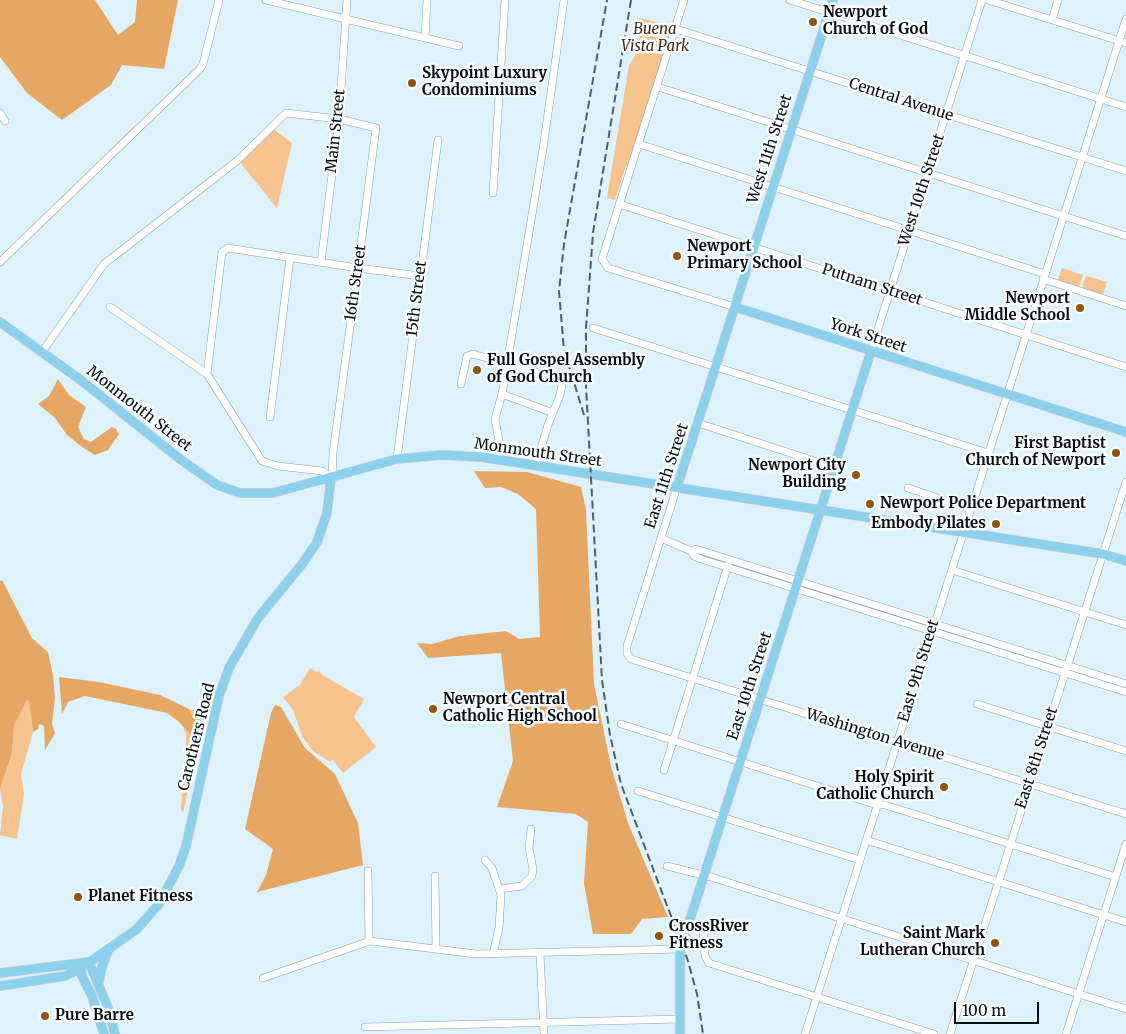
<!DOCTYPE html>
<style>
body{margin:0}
#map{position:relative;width:1126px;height:1034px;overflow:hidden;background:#def2fc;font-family:Merriweather,serif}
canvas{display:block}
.scale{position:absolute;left:954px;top:1002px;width:85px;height:22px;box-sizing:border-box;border:2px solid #070f13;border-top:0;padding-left:6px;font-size:15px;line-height:18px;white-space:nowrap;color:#070f13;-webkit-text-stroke:4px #f7fcff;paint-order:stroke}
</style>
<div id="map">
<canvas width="1126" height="1034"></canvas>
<div class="scale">100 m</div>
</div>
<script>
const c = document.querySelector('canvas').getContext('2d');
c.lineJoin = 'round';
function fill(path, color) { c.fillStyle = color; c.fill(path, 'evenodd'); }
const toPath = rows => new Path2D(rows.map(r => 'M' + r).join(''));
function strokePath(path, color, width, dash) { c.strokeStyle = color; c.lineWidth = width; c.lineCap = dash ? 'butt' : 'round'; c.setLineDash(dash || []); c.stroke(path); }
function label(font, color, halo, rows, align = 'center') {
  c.font = font + ' Merriweather,serif'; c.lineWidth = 5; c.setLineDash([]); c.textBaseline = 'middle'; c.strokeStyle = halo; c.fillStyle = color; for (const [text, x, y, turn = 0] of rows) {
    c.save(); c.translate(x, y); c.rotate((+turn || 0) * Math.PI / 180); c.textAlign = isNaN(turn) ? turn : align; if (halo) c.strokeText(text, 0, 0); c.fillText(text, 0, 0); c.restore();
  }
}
fill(toPath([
 [639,18,673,26,630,162,626,166,615,200,607,198,629,65,635,56,639,39],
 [271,127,292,143,277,208,238,160],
 [1062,268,1083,275,1079,287,1058,280],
 [1086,276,1107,282,1103,295,1082,288],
 [310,668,317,672,319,671,322,675,364,699,354,717,376,747,343,773,332,759,330,762,313,751,302,736,293,710,283,697,300,685],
 [27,700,29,701,33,732,21,774,24,794,17,839,0,835,3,806,0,789,12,755,14,726],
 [189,709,206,712,183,813,181,809,186,754,186,734,183,727,189,733,195,720]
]), '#f6c28e');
fill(toPath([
 [0,0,95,0,118,35,135,22,137,0,178,0,164,69,122,65,111,85,62,120,27,93,0,57],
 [58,379,69,395,86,407,78,427,84,439,91,442,112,427,116,429,119,434,108,450,95,455,85,449,67,435,55,418,38,404,49,396],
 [474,471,527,472,581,487,586,510,594,684,611,766,628,823,668,917,642,919,631,934,593,934,584,883,588,822,576,814,497,807,513,761,501,653,428,658,417,643,432,644,460,636,506,631,519,639,540,637,536,509,518,494,501,487,485,488],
 [2,580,32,638,48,652,53,675,55,698,52,724,55,733,45,750,44,726,39,724,38,729,33,732,29,701,27,700,14,726,12,754,0,789,0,581],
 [59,677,99,682,160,695,189,709,195,720,197,736,189,733,178,721,167,713,85,696,68,702,62,714],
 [275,705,281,707,305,748,335,774,358,823,363,865,257,892,266,875,273,849,245,829,271,713]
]), '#e7a764');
const minor = toPath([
 [266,0,459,46],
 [684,0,602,259,608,268,735,307],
 [790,0,1126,107],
 [988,0,1126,43],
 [1052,20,1058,0],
 [676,29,1126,171],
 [425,38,427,0],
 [658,87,1126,236],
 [0,113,5,121],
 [639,144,1045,274],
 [493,193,505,0],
 [619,204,1126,367],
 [0,262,200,69,203,64,219,0],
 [321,262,339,119,347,0],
 [1043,279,1126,306],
 [110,307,207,374],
 [593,328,988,453],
 [871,351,982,0],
 [42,352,104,264,238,160,286,113,339,119,376,128,358,268,333,453,332,476,331,477,322,471,278,466,262,461,207,374,222,252,228,248,358,268,420,276],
 [461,384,467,356,473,354,560,379,562,385,560,395,548,425,536,465],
 [502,394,553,413],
 [270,417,290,258],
 [698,423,833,467],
 [397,459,438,140],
 [498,460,500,446,495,419,502,394,543,149,564,0],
 [677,487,627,646,627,653,631,659,1126,814],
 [908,488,970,509],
 [661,538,691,551,694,556,701,559,1126,692],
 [691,551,696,549,1126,684],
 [952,570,1126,625],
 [977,704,1126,751],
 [621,724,877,805,885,805,1116,877],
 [664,770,728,565],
 [638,791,860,860],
 [866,840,1126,922],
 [485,860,492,868,501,895,499,928,493,954],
 [667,866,711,877,1126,1009],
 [368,871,369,941],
 [435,876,436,949],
 [499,889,522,886,532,876,533,869,529,848,531,829],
 [703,929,705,956,709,963,934,1034],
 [540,954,544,1034],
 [263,978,370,941,476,954,680,949],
 [365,1027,679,1019],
 [805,1034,1126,19],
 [950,1034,1126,482],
 [1066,1034,1126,844]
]);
const major = toPath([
 [735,307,1126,432],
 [0,322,82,381,180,459,217,485,240,493,273,493,397,459,442,455,481,457,1103,554,1126,561],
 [677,487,833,0],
 [687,929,871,351],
 [680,949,680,1034],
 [89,962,108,1008,115,1034],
 [80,965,82,976,92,996,104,1034],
 [0,973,89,962],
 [99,982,101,970,108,951],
 [0,986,65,976,80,969,137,929,159,904,179,866,186,846,219,696,229,668,258,618,303,563,317,542,327,513,331,477]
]);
strokePath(minor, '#879fab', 8);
strokePath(major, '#d2d4d5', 10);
strokePath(minor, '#fff', 7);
strokePath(major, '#8dd0ec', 9);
strokePath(toPath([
 [631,0,593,233,586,328,586,386,602,680,610,735,621,784,688,961,697,994,703,1034],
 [584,415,564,350,559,291,564,244,607,0]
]), '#525e64', 2, [8, 4]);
const majorBridge = toPath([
 [680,949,687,929]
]);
strokePath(majorBridge, '#d2d4d5', 10, []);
strokePath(majorBridge, '#8dd0ec', 9);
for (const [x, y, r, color] of [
 [813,22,5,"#8d560c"],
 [412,83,5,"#8d560c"],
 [677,256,5,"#8d560c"],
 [1080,308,5,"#8d560c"],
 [477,370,5,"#8d560c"],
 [1116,453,5,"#8d560c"],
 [856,475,5,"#8d560c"],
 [870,504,5,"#8d560c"],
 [996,524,5,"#8d560c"],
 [433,709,5,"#8d560c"],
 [944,787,5,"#8d560c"],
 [78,897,5,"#8d560c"],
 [659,936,5,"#8d560c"],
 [995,943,5,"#8d560c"],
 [45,1016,5,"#8d560c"]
]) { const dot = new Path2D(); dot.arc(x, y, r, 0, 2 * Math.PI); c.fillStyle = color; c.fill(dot); strokePath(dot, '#f7fcff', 2); }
label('bold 15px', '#070f13', '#f7fcff', [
 ["Newport",823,13],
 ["Church of God",823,30],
 ["Skypoint Luxury",422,74],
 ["Condominiums",422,91],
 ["Newport",687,247],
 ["Primary School",687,264],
 ["Newport",1070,299,"right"],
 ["Middle School",1070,316,"right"],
 ["Full Gospel Assembly",487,361],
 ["of God Church",487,378],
 ["First Baptist",1106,444,"right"],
 ["Church of Newport",1106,461,"right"],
 ["Newport City",846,466,"right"],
 ["Building",846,483,"right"],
 ["Newport Police Department",880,504],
 ["Embody Pilates",986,524,"right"],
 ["Newport Central",443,700],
 ["Catholic High School",443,717],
 ["Holy Spirit",934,778,"right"],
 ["Catholic Church",934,795,"right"],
 ["Planet Fitness",88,897],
 ["CrossRiver",669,927],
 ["Fitness",669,944],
 ["Saint Mark",985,934,"right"],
 ["Lutheran Church",985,951,"right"],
 ["Pure Barre",55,1016]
], 'left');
label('italic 15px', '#462c0e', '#f7fcff', [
 ["Buena",655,30],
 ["Vista Park",655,47]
]);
label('15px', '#070f13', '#f7fcff', [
 ["Central Avenue",901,100,18],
 ["Main Street",336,131,-84],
 ["West 11th Street",770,149,-72],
 ["West 10th Street",922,190,-72],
 ["16th Street",356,283,-82],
 ["Putnam Street",872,285,18],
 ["15th Street",417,299,-83],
 ["York Street",868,336,18],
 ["Monmouth Street",139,409,38],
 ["Monmouth Street",538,453,8],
 ["East 11th Street",667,476,-72],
 ["East 9th Street",919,671,-73],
 ["East 10th Street",750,686,-72],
 ["Washington Avenue",875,735,17],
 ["Carothers Road",197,737,-76],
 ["East 8th Street",1037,758,-72]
]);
</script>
